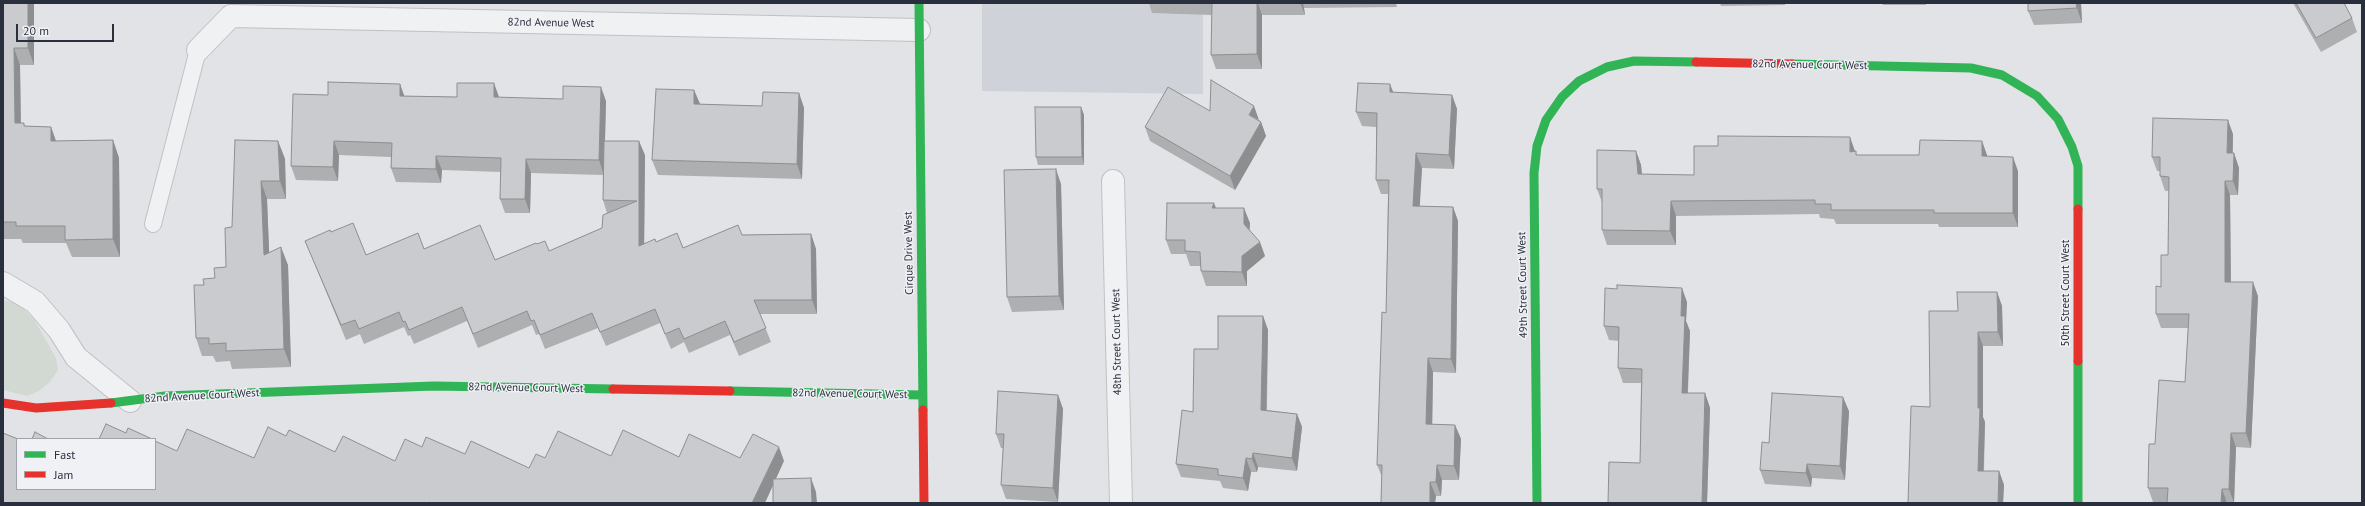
<!DOCTYPE html>
<style>
body{margin:0}
#map{position:relative;width:2365px;height:506px;overflow:hidden;background:#e2e3e6;font-family:"PT Sans",sans-serif}
canvas{display:block}
.frame{position:absolute;inset:0;border:4px solid #2a2f3d;pointer-events:none}
.legend{position:absolute;left:16px;top:438px;width:140px;height:52px;box-sizing:border-box;background:#eff1f5;border:1px solid #a0a3ab;margin:0;padding:5px 7px;list-style:none;font-size:12px;color:#2a2f3d}
.legend li{display:flex;align-items:center;gap:8px;height:20px}
.legend b{width:20px;border:1px solid #a0a3ab}
.scale{position:absolute;left:16px;top:24px;width:98px;height:18px;box-sizing:border-box;border:2px solid #2a2f3d;border-top:0;padding-left:5px;font-size:12px;line-height:14px;white-space:nowrap;color:#2a2f3d;-webkit-text-stroke:3px #eff1f5;paint-order:stroke}
</style>
<div id="map">
<canvas width="2365" height="506"></canvas>
<div class="frame"></div>
<ul class="legend">
<li><b style="height:5px;background:#30b455"></b>Fast</li>
<li><b style="height:5px;background:#e5322d"></b>Jam</li>
</ul>
<div class="scale">20 m</div>
</div>
<script>
const c = document.querySelector('canvas').getContext('2d');
c.lineJoin = 'round';
function fill(path, color) { c.fillStyle = color; c.fill(path, 'evenodd'); }
const toPath = rows => new Path2D(rows.map(r => 'M' + r).join(''));
function strokePath(path, color, width, dash) { c.strokeStyle = color; c.lineWidth = width; c.lineCap = dash ? 'butt' : 'round'; c.setLineDash(dash || []); c.stroke(path); }
function label(font, color, halo, rows, align = 'center') {
  c.font = font + ' "PT Sans",sans-serif'; c.lineWidth = 3; c.setLineDash([]); c.textBaseline = 'middle'; c.strokeStyle = halo; c.fillStyle = color; for (const [text, x, y, turn = 0] of rows) {
    c.save(); c.translate(x, y); c.rotate((+turn || 0) * Math.PI / 180); c.textAlign = isNaN(turn) ? turn : align; if (halo) c.strokeText(text, 0, 0); c.fillText(text, 0, 0); c.restore();
  }
}
fill(toPath([
 [982,3,1203,3,1203,94,982,91]
]), '#d0d2d9');
fill(toPath([
 [3,300,19,304,35,321,56,358,58,370,50,382,39,391,27,396,3,390]
]), '#d2d9d2');
const lane = toPath([
 [153,224,198,50]
]);
const street = toPath([
 [198,50,231,16,919,30],
 [1113,181,1121,503],
 [3,283,35,302,59,330,76,357,130,401]
]);
strokePath(lane, '#c0c1c4', 18);
strokePath(street, '#c0c1c4', 24);
strokePath(lane, '#f0f1f3', 16);
strokePath(street, '#f0f1f3', 22);
strokePath(toPath([
 [919,3,923,410],
 [1792,64,1971,68,2002,75,2037,96,2058,119,2072,147,2078,166,2078,209],
 [2078,361,2078,503],
 [730,391,922,395],
 [111,403,165,396,434,386,613,389],
 [1537,503,1534,173,1537,146,1546,120,1562,97,1579,81,1607,67,1634,61,1696,62]
]), '#30b455', 9);
strokePath(toPath([
 [1696,62,1792,64],
 [2078,209,2078,361],
 [613,389,730,391],
 [3,403,36,408,111,403],
 [923,410,924,503]
]), '#e5322d', 9);
fill(toPath([
 [3,3,34,3,34,65,20,65,21,123,25,126,51,127,56,141,113,140,119,158,120,257,72,257,66,243,23,243,21,239,3,239],
 [1149,3,1396,3,1397,7,1304,8,1305,15,1262,15,1262,69,1216,69,1211,55,1212,15,1152,13],
 [1720,3,1785,3,1785,5,1721,6],
 [1882,3,1926,3,1926,5,1883,5],
 [2028,3,2081,3,2082,23,2034,25,2028,11],
 [2293,3,2344,3,2352,18,2357,32,2321,52],
 [400,84,404,96,457,97,499,98,606,101,605,141,645,155,644,243,656,242,683,248,742,235,811,234,816,249,817,314,760,314,771,342,739,356,730,335,689,353,684,342,671,349,660,323,606,346,598,328,545,349,539,334,536,335,532,325,478,348,467,321,414,344,410,335,408,336,404,327,364,344,360,334,346,340,311,255,305,241,331,232,366,255,424,249,495,260,537,244,549,251,602,228,607,213,603,200,603,175,531,173,530,213,505,213,500,199,501,172,442,170,441,183,396,182,391,168,391,157,339,155,338,181,296,180,291,166,328,95],
 [694,90,700,104,762,106,799,93,804,108,802,179,658,175,652,160],
 [1393,92,1452,95,1457,109,1454,169,1422,168,1419,206,1453,207,1458,221,1456,373,1433,372,1432,424,1455,425,1461,439,1459,480,1442,480,1441,496,1436,496,1435,503,1381,503,1382,477,1377,465,1386,313,1388,194,1381,194,1376,180,1376,127,1362,126,1356,112],
 [1081,107,1084,115,1084,165,1038,165,1036,157],
 [1210,111,1259,120,1261,122,1266,136,1235,190,1150,141,1145,127],
 [2233,134,2233,153,2234,153,2239,168,2238,195,2230,195,2231,282,2258,296,2251,448,2236,447,2234,503,2167,503,2167,502,2153,502,2148,488,2155,444,2185,382,2188,328,2161,328,2156,314,2161,287,2168,255,2169,191,2165,191,2160,176,2160,171,2157,171,2152,157],
 [278,141,285,159,286,199,267,199,269,252,288,265,291,367,232,369,230,361,216,362,213,356,202,356,196,338,204,285,215,278,226,267,232,227],
 [1982,141,1987,157,2018,171,2018,227,1939,227,1938,224,1836,224,1834,219,1820,218,1819,214,1676,216,1676,245,1607,245,1602,230,1602,202,1597,189,1636,151,1641,165,1642,174,1694,175,1855,151,1857,155,1919,155],
 [1061,184,1064,310,1012,312,1007,297],
 [1216,208,1250,223,1249,230,1265,256,1247,271,1247,286,1206,286,1201,271,1201,266,1190,266,1186,254,1171,254,1166,240],
 [1997,292,2002,306,2003,346,1983,346,1983,417,1985,422,1984,471,1999,471,2004,485,2003,503,1930,407],
 [1687,302,1686,321,1690,331,1688,393,1705,393,1710,408,1707,503,1608,503,1640,463,1641,383,1623,383,1618,368,1619,341,1609,340,1604,326],
 [1263,316,1268,330,1267,410,1297,414,1302,427,1297,471,1258,467,1257,472,1251,472,1248,491,1223,488,1220,481,1181,477,1176,464,1193,412,1218,349],
 [1058,395,1063,409,1058,502,1006,499,1001,485,1003,448,1001,448,996,434],
 [1849,411,1845,480,1812,478,1811,487,1765,484,1760,470,1769,443]
]), '#aeafb1');
fill(toPath([
 [28,3,34,3,34,65,28,48],
 [1257,3,1258,3,1262,15,1262,69,1257,54],
 [1300,3,1303,3,1304,8,1305,15],
 [2076,3,2081,3,2082,23,2077,8],
 [14,48,20,65,21,140,15,123],
 [494,83,499,97,494,97],
 [400,84,405,98,400,96],
 [1390,84,1396,99,1390,92],
 [601,87,606,101,604,175,599,160],
 [694,90,700,104,694,104],
 [799,93,804,108,802,179,797,164],
 [1452,95,1457,109,1454,169,1449,155],
 [1254,106,1259,120,1249,115],
 [1081,107,1084,115,1084,165,1082,157],
 [2228,120,2233,134,2232,168,2227,153],
 [1261,122,1266,136,1235,190,1230,176],
 [51,127,57,144,51,141],
 [1850,137,1855,151,1850,152],
 [113,140,119,158,120,257,113,239],
 [278,141,285,159,286,199,280,181],
 [334,141,339,155,338,181,333,167],
 [639,141,645,155,644,260,639,246],
 [1982,141,1987,155,1987,171,1982,156],
 [1636,151,1641,165,1643,188,1638,174],
 [1416,153,1422,168,1419,220,1413,206],
 [2234,153,2239,168,2238,195,2233,181],
 [436,156,442,170,441,183,436,169],
 [2013,157,2018,171,2018,227,2013,213],
 [526,159,531,173,530,213,525,199],
 [1056,169,1061,184,1064,310,1059,296],
 [261,181,267,199,270,273,264,255],
 [2225,181,2230,195,2231,296,2225,282],
 [1671,201,1676,216,1676,245,1670,231],
 [1214,203,1220,218,1212,208],
 [1453,207,1458,221,1456,373,1451,359],
 [1244,208,1250,223,1249,238,1244,224],
 [811,234,816,249,817,314,812,300],
 [1260,242,1265,256,1247,271,1247,286,1242,272,1242,256],
 [281,247,288,265,291,367,284,349],
 [2253,282,2258,296,2251,448,2246,433],
 [1682,288,1687,302,1686,321,1690,331,1687,407,1682,393,1681,316],
 [1997,292,2002,306,2003,346,1998,332],
 [1263,316,1268,330,1266,423,1261,410],
 [1978,332,1983,346,1983,417,1985,422,1983,485,1978,471],
 [1428,358,1433,372,1432,439,1426,424],
 [1705,393,1710,408,1707,503,1702,503],
 [1058,395,1063,409,1058,502,1053,488],
 [1843,397,1849,411,1845,480,1840,466],
 [1297,414,1302,427,1297,471,1292,458],
 [1455,425,1461,439,1459,480,1454,466],
 [2231,433,2236,447,2234,503,2229,489],
 [779,447,784,461,765,503,752,503],
 [1253,453,1258,467,1257,472,1252,459],
 [1246,458,1251,472,1248,491,1243,478],
 [1807,464,1812,478,1811,487,1806,473],
 [1437,465,1442,480,1441,496,1436,482],
 [1999,471,2004,485,2003,503,1998,503],
 [811,478,816,492,817,503,812,503],
 [1430,482,1436,496,1435,503,1430,503],
 [2222,489,2227,503,2221,503]
]), '#8d8e90');
const building = toPath([
 [3,3,28,3,28,48,14,48,15,123,24,123,24,126,51,127,51,141,113,140,113,239,65,240,65,226,16,226,16,222,3,222,3,3],
 [1212,3,1257,3,1257,54,1211,55,1212,3],
 [2028,3,2076,3,2077,8,2028,11,2028,3],
 [2296,3,2344,3,2352,18,2316,38,2296,3],
 [1211,80,1254,106,1249,115,1261,122,1230,176,1145,127,1168,87,1210,111,1211,80],
 [328,82,400,84,400,96,457,97,457,83,494,83,494,97,563,99,563,86,601,87,599,160,526,159,525,199,500,199,501,158,436,156,436,169,391,168,392,143,334,141,333,167,291,166,293,94,328,95,328,82],
 [1358,83,1390,84,1390,92,1452,95,1449,155,1416,153,1413,206,1453,207,1451,359,1428,358,1426,424,1455,425,1454,466,1437,465,1436,482,1430,482,1430,503,1381,503,1382,465,1377,465,1382,312,1386,313,1389,180,1376,180,1377,113,1356,112,1358,83],
 [656,89,694,90,694,104,762,106,763,92,799,93,797,164,652,160,656,89],
 [1035,107,1081,107,1082,157,1036,157,1035,107],
 [2153,118,2228,120,2227,153,2234,153,2233,181,2225,181,2225,282,2253,282,2246,433,2231,433,2229,489,2222,489,2221,503,2167,503,2168,488,2148,488,2149,444,2155,444,2159,380,2185,382,2189,314,2156,314,2156,286,2161,287,2161,255,2168,255,2169,177,2160,176,2160,157,2152,157,2153,118],
 [1718,136,1850,137,1850,152,1856,151,1856,155,1919,155,1920,140,1982,141,1982,156,2013,157,2013,213,1934,213,1934,210,1831,210,1831,204,1815,204,1815,200,1671,201,1670,231,1602,230,1602,189,1597,189,1597,150,1636,151,1638,174,1694,175,1694,146,1718,146,1718,136],
 [235,140,278,141,280,181,261,181,264,255,281,247,284,349,226,351,226,343,209,344,209,338,196,338,194,285,204,285,203,279,215,278,214,268,226,267,225,228,232,227,235,140],
 [604,141,639,141,639,246,655,239,656,242,677,233,683,248,738,225,742,235,811,234,812,300,754,300,766,328,734,342,725,321,684,339,679,328,665,334,655,309,600,332,592,313,540,335,534,320,531,321,527,311,473,334,462,307,409,330,405,321,403,322,399,312,359,329,355,320,341,325,305,241,330,230,331,232,353,223,366,255,418,233,424,249,480,225,495,260,536,243,537,244,545,241,549,251,602,228,603,215,637,201,603,200,604,141],
 [1056,169,1059,296,1007,297,1004,170,1056,169],
 [1167,203,1214,203,1212,208,1244,208,1244,224,1260,242,1242,256,1242,272,1201,271,1200,252,1185,251,1185,240,1166,240,1167,203],
 [1617,285,1682,288,1681,316,1685,316,1682,393,1705,393,1702,503,1608,503,1609,462,1640,463,1642,369,1618,368,1619,327,1604,326,1605,288,1617,289,1617,285],
 [1957,292,1997,292,1998,332,1978,332,1978,408,1980,408,1978,471,1999,471,1998,503,1908,503,1911,406,1930,407,1929,311,1958,311,1957,292],
 [1218,316,1263,316,1261,410,1297,414,1292,458,1253,453,1252,459,1246,458,1243,478,1218,475,1218,469,1176,464,1182,410,1193,412,1194,349,1218,349,1218,316],
 [998,391,1058,395,1053,488,1001,485,1004,434,996,434,998,391],
 [1772,393,1843,397,1840,466,1807,464,1806,473,1760,470,1762,442,1769,443,1772,393],
 [106,424,126,433,128,428,152,439,99,439,106,424],
 [268,427,286,436,289,430,335,452,343,436,395,461,405,439,422,447,426,437,465,454,471,441,529,468,536,454,545,458,558,431,611,456,623,430,679,457,689,434,740,458,753,434,779,447,752,503,432,503,429,502,428,503,3,503,3,433,18,439,17,439,17,489,155,489,155,441,177,451,187,429,254,458,268,427],
 [35,432,48,439,32,439,35,432],
 [811,478,812,503,773,503,773,479,811,478]
]);
fill(building, '#cacbce');
strokePath(building, '#8d8e90', 1);
label('11px', '#2a2f3d', '#eff1f5', [
 ["82nd Avenue West",551,23,1],
 ["82nd Avenue Court West",1810,65,1],
 ["Cirque Drive West",909,253,-91],
 ["49th Street Court West",1523,285,-91],
 ["50th Street Court West",2066,293,-90],
 ["48th Street Court West",1117,342,-91],
 ["82nd Avenue Court West",526,388,1],
 ["82nd Avenue Court West",850,394,1],
 ["82nd Avenue Court West",202,396,-3]
]);
</script>
